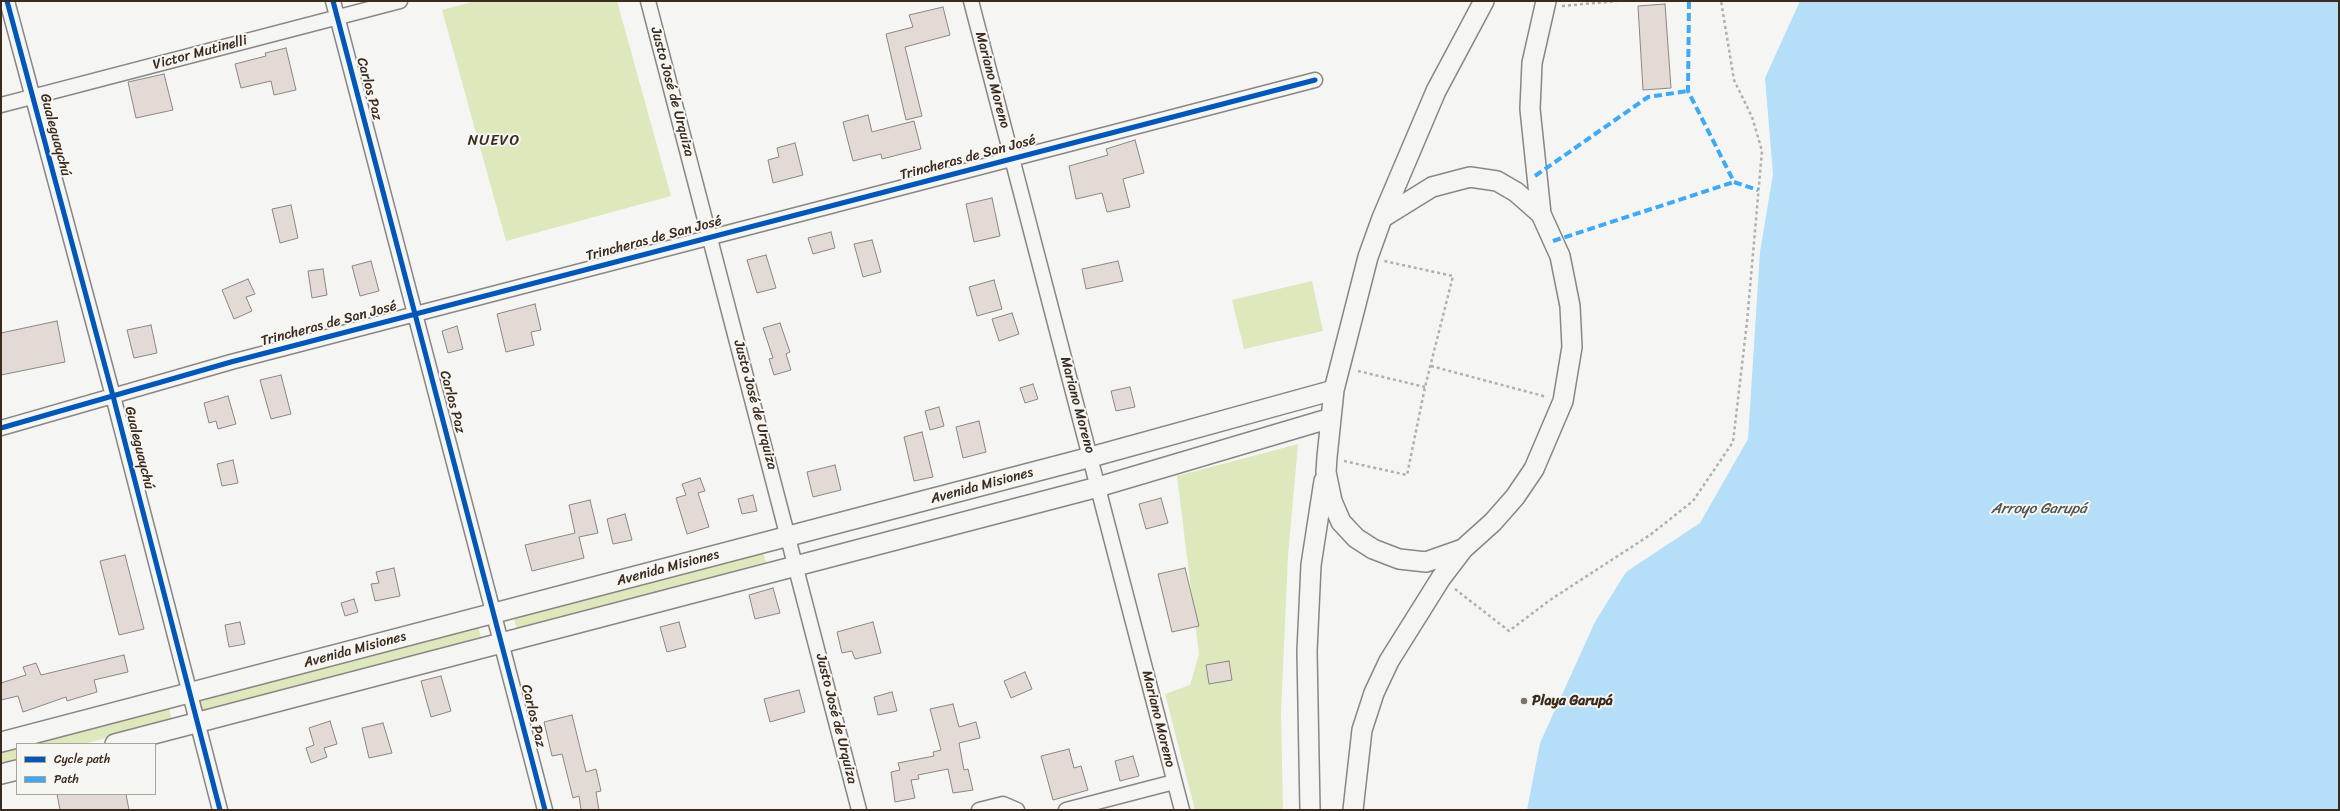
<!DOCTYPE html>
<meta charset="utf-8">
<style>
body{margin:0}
#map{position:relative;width:2340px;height:811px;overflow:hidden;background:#f5f5f3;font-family:Sriracha,sans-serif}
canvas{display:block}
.frame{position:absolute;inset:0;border:2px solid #3b2a1e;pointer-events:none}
.legend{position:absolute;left:16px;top:743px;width:140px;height:52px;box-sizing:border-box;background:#f6f6f2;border:1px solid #aba49d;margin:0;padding:5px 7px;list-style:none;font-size:12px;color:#3b2a1e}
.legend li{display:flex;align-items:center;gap:8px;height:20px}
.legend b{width:20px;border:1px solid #aba49d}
</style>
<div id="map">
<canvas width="2340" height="811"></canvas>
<div class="frame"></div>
<ul class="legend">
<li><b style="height:5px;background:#0057b8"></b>Cycle path</li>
<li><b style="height:5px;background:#3fa9f5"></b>Path</li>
</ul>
</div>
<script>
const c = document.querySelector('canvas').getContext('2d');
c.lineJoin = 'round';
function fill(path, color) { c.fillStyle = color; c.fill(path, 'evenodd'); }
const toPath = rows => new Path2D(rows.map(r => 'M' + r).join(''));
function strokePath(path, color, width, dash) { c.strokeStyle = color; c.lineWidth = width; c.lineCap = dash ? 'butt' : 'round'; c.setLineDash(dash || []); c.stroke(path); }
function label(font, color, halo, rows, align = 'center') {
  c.font = font + ' Sriracha,sans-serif'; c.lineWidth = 4; c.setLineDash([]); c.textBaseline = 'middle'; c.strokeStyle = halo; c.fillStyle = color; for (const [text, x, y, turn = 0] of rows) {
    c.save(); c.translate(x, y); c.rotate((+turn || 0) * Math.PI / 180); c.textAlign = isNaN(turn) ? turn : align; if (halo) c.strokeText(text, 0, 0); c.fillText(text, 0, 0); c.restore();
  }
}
fill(toPath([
 [476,1,617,1,671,196,506,241,442,10],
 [1312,281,1323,331,1244,349,1232,300],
 [1298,444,1288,556,1281,712,1283,810,1195,810,1165,694,1190,685,1199,654,1177,476],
 [762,548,766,562,517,630,513,615],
 [478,626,482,641,203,714,200,700],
 [168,704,172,721,83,744,17,744,17,761,1,765,1,748]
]), '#dde8bd');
fill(toPath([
 [1800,1,2339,1,2339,810,1527,810,1540,743,1595,622,1626,572,1700,523,1748,439,1760,252,1773,174,1765,78]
]), '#b5def8');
const building = toPath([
 [1665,4,1671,88,1643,90,1638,6,1665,4],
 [943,7,950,35,905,47,922,116,906,120,886,34,913,27,909,15,943,7],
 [286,48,296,90,274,95,271,81,241,88,235,64,266,56,265,53,286,48],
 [164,74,173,110,136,118,128,82,164,74],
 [868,115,872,132,914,121,921,149,882,159,881,154,853,161,843,122,868,115],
 [1135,140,1144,173,1123,179,1130,207,1107,212,1102,193,1076,199,1069,166,1108,155,1106,149,1135,140],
 [795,143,803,175,773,183,768,160,779,157,777,148,795,143],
 [992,198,1000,236,974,242,966,204,992,198],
 [291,205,298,238,280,243,272,209,291,205],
 [831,232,835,248,813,254,808,238,831,232],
 [872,240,881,272,863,277,854,244,872,240],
 [766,255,776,288,757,293,747,260,766,255],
 [371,261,379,291,360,296,352,266,371,261],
 [1118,261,1123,281,1086,289,1082,269,1118,261],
 [323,269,327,295,312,298,308,271,323,269],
 [248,279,255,294,246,297,252,311,234,319,222,290,248,279],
 [994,280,1002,309,977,316,969,287,994,280],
 [535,304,541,330,531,332,534,345,506,352,497,314,535,304],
 [1012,313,1019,334,999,341,992,319,1012,313],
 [57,321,65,362,1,375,1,333,57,321],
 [780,323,790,352,786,354,791,370,774,375,769,359,773,358,763,328,780,323],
 [151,325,157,353,134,358,127,330,151,325],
 [457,326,463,349,448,353,442,331,457,326],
 [281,375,291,414,271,419,260,380,281,375],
 [1033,384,1038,399,1025,403,1020,388,1033,384],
 [1130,387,1135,407,1116,411,1111,391,1130,387],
 [228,396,236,424,218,429,216,421,209,423,204,403,228,396],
 [939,407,944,426,930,430,925,411,939,407],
 [979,421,986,452,963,458,956,427,979,421],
 [922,432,933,477,914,481,904,437,922,432],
 [233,460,238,483,222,486,217,464,233,460],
 [835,465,841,490,813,497,807,472,835,465],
 [700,478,705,491,698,493,709,527,687,534,676,498,686,495,682,484,700,478],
 [753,495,757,511,742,514,738,499,753,495],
 [1161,498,1168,523,1146,529,1139,504,1161,498],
 [590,500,598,533,579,537,584,558,532,571,525,545,575,533,569,505,590,500],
 [625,514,632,540,613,544,607,519,625,514],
 [125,555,144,629,119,635,100,561,125,555],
 [394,568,400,596,375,601,371,584,379,583,376,572,394,568],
 [1185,568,1199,626,1172,632,1158,574,1185,568],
 [773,588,780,613,755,619,749,595,773,588],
 [354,599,358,612,345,616,341,603,354,599],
 [240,622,245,644,229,647,225,625,240,622],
 [679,622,686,647,667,652,660,627,679,622],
 [873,622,881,653,855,659,852,651,842,653,837,632,873,622],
 [124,655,128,672,94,680,97,692,67,701,66,697,23,712,18,696,1,700,1,683,26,675,23,667,36,663,41,675,124,655],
 [1229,661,1232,680,1209,684,1206,665,1229,661],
 [1025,672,1032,689,1011,698,1004,681,1025,672],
 [441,676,451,711,431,717,421,681,441,676],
 [799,690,805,712,770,722,764,699,799,690],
 [892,692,897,711,878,715,874,697,892,692],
 [953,704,959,727,976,722,980,738,959,743,964,770,968,769,973,790,953,793,948,769,918,775,919,779,911,780,915,798,895,802,891,772,900,770,898,763,934,756,933,752,941,750,930,709,953,704],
 [572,715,586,772,596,769,601,791,596,792,599,810,581,810,579,796,573,798,562,754,552,756,544,722,572,715],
 [330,721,337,744,324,748,327,757,311,763,306,748,314,745,309,728,330,721],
 [383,723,392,753,369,758,362,728,383,723],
 [1069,749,1074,768,1081,766,1088,790,1053,800,1041,756,1069,749],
 [1133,756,1139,776,1120,781,1115,761,1133,756],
 [57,794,126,794,129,810,60,810,57,794]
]);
fill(building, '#e4dad5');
strokePath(building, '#8a8683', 1);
const street = toPath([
 [7,1,113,396,220,810],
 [333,1,545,810],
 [648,1,859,810],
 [971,1,1182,810],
 [1,105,400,1],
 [1,428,231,362,1315,80],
 [979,810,1003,804,1017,810],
 [1066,810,1174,782]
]);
const secondary = toPath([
 [1541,214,1530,109,1532,63,1546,1],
 [1382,218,1432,187,1470,177,1497,181,1516,192,1541,214,1560,256,1570,306,1572,347,1563,401,1534,469,1515,497,1493,522,1463,549,1426,562,1399,559,1373,549,1356,538,1341,522,1332,501,1326,472,1327,457,1334,390,1368,257,1382,218,1436,91,1484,1],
 [1,742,1091,457,1334,390],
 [115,744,1098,487,1331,418],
 [1,774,17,770],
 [1310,810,1307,651,1311,565,1324,481],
 [1353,810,1362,730,1374,693,1389,661,1441,578,1463,549]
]);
strokePath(street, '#8a8683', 17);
strokePath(secondary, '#8a8683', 22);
strokePath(toPath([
 [1562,6,1617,1],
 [1431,366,1547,397],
 [1358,371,1425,387],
 [1344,461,1407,475,1425,387,1453,276,1384,261],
 [1455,589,1509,631,1550,600,1650,535,1693,501,1733,442,1747,322,1762,151,1752,117,1734,80,1721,1]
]), '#b2b0ae', 2.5, [3, 3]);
strokePath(street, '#f5f5f3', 14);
strokePath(secondary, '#f5f5f3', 19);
strokePath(toPath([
 [1689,1,1688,91,1734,182,1758,190],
 [1535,176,1648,97,1688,91],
 [1553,241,1734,182]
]), '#3fa9f5', 4, [8, 4]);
strokePath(toPath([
 [7,1,113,396,220,810],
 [333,1,545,810],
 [1,428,231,362,1315,80]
]), '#0057b8', 5);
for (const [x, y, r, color] of [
 [1524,701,4,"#7c7169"]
]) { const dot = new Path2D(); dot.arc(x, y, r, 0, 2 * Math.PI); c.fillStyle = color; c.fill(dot); strokePath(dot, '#f6f6f2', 1.5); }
label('14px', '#3b2a1e', '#f6f6f2', [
 ["Victor Mutinelli",200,53,-15],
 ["Mariano Moreno",992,80,75],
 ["Carlos Paz",369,89,75],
 ["Justo José de Urquiza",672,92,75],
 ["Gualeguaychú",55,135,75],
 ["Trincheras de San José",968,158,-15],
 ["Trincheras de San José",654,239,-15],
 ["Trincheras de San José",329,324,-15],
 ["Carlos Paz",452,402,75],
 ["Justo José de Urquiza",755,405,75],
 ["Mariano Moreno",1077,405,75],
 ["Gualeguaychú",139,448,76],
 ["Avenida Misiones",982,486,-15],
 ["Avenida Misiones",668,568,-15],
 ["Avenida Misiones",355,650,-15],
 ["Carlos Paz",533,716,76],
 ["Justo José de Urquiza",836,719,76],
 ["Mariano Moreno",1158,719,76]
]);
label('bold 14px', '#3b2a1e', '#f6f6f2', [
 ["Playa Garupá",1532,701]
], 'left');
c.letterSpacing = '1px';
label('15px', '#3b2a1e', '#f6f6f2', [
 ["NUEVO",494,141]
]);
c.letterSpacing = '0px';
label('italic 15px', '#525455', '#f6f6f2', [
 ["Arroyo Garupá",2039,509]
]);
</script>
